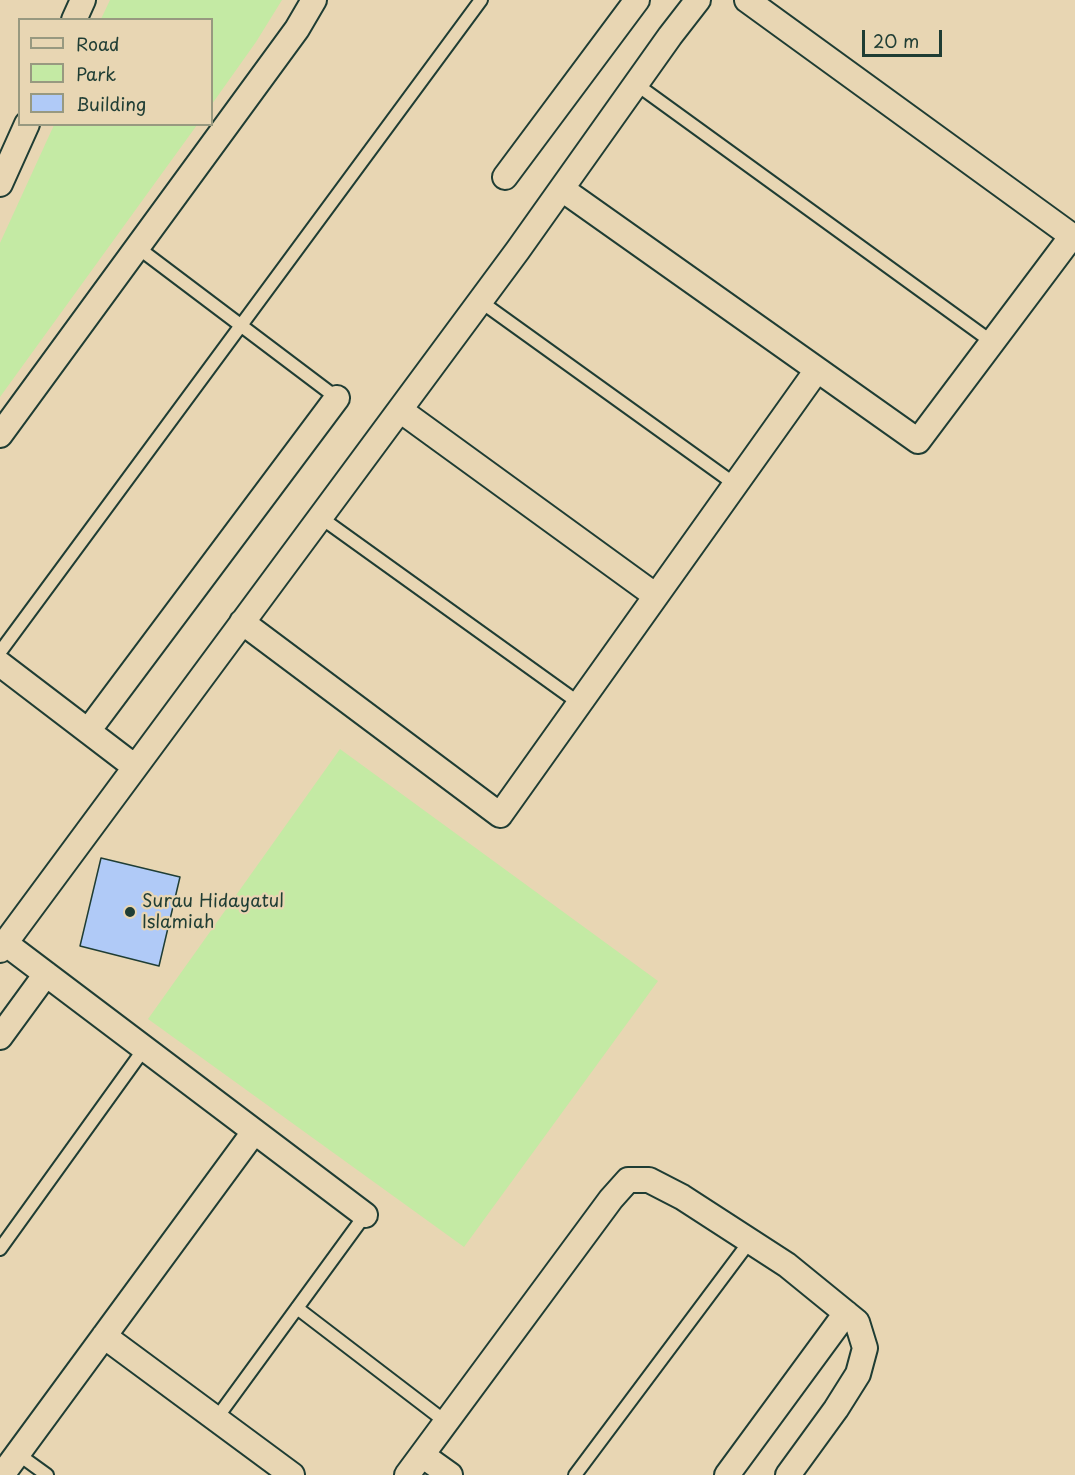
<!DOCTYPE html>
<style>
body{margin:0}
#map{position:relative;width:1075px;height:1475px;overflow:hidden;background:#e8d6b3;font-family:"Playpen Sans",sans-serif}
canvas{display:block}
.legend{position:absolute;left:18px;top:18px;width:195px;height:108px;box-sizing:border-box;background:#e8d6b3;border:2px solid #989980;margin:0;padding:8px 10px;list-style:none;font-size:18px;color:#1f3d34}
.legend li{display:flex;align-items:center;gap:12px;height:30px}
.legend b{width:30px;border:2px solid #989980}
.scale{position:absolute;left:862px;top:30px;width:80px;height:27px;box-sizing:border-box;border:3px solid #1f3d34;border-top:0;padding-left:8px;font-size:18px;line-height:21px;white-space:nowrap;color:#1f3d34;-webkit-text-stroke:4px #e8d6b3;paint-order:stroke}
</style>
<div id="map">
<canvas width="1075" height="1475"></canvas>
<ul class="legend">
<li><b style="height:8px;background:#e8d6b3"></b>Road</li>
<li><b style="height:16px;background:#c4eaa4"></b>Park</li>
<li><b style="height:16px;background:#b0caf7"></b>Building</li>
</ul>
<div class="scale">20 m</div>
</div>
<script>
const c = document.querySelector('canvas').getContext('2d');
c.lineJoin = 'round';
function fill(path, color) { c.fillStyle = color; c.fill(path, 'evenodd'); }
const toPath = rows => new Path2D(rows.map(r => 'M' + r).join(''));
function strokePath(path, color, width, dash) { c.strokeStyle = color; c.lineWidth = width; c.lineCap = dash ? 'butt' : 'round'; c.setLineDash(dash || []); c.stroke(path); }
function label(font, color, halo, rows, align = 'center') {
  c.font = font + ' "Playpen Sans",sans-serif'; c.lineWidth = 4.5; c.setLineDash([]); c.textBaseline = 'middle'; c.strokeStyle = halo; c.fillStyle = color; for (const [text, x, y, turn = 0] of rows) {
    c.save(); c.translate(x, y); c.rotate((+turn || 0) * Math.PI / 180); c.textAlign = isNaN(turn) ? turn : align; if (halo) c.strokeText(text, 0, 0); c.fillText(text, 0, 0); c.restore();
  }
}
fill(toPath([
 [110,0,282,0,256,42,212,104,212,20,101,19],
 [54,125,197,125,0,397,0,243],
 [340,749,658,981,464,1247,148,1019]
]), '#c4eaa4');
const building = toPath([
 [101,858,180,877,159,966,80,946,101,858]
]);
fill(building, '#b0caf7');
strokePath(building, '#1f3d34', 1.5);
const lane = toPath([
 [636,84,992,342],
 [137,247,337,398],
 [480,301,736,485],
 [320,517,579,703],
 [0,652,481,0],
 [0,1249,144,1049],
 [297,1308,446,1422],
 [216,1419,365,1215],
 [18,1454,47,1475],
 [575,1475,750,1241]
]);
const street = toPath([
 [74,20,83,0],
 [505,177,637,0],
 [0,184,27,124],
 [562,189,918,441,1072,236,747,0],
 [400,410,656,596],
 [0,435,297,29,314,0],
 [242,622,500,815,817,370],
 [0,664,135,767],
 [88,731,337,398],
 [5,943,365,1215],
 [0,950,518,250,670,36,698,0],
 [0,1037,46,974],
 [104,1336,292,1475],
 [422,1455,450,1475],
 [2,1475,254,1132],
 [407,1475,611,1199,628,1180,649,1180,682,1197,787,1265,857,1322,865,1348,858,1374,836,1409,788,1475],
 [727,1475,846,1313]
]);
strokePath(lane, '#1f3d34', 16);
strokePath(street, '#1f3d34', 28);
strokePath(lane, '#e8d6b3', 12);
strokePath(street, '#e8d6b3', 24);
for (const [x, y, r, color] of [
 [130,912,6,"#1f3d34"]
]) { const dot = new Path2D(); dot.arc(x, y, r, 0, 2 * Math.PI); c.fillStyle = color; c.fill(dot); strokePath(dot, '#e8d6b3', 2); }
label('18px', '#1f3d34', '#e8d6b3', [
 ["Surau Hidayatul",142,902],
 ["Islamiah",142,923]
], 'left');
</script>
